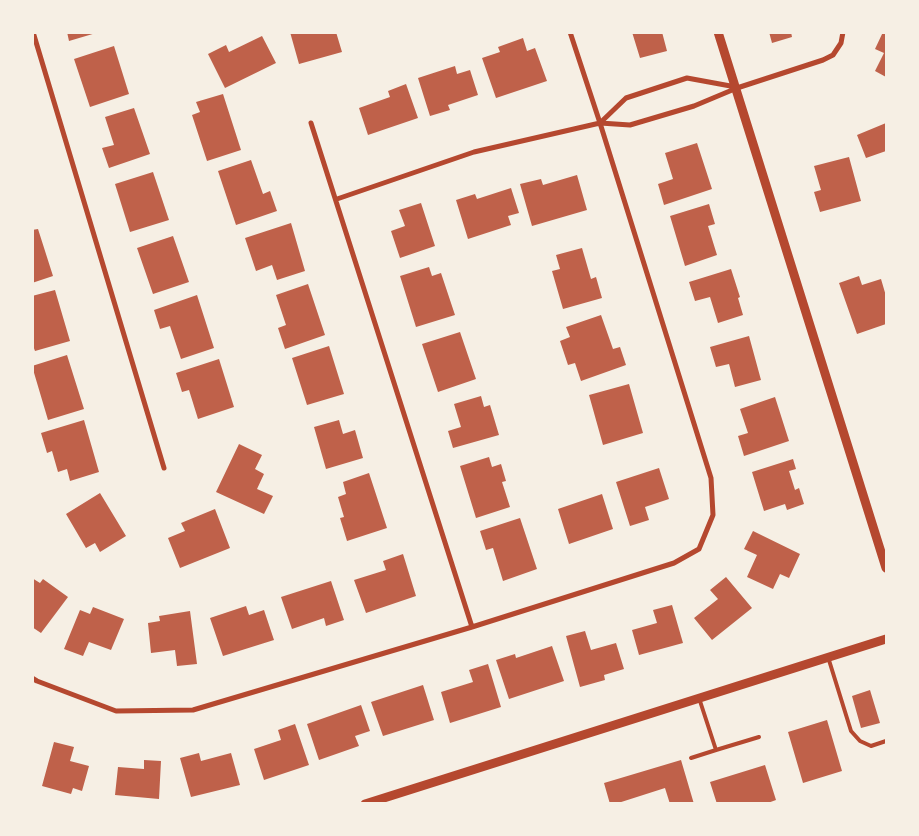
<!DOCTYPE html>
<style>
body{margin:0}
#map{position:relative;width:919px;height:836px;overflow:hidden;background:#f6efe4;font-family:Rubik,sans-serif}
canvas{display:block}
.frame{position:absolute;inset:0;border:34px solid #f6efe4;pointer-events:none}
</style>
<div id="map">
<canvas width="919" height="836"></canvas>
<div class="frame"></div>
</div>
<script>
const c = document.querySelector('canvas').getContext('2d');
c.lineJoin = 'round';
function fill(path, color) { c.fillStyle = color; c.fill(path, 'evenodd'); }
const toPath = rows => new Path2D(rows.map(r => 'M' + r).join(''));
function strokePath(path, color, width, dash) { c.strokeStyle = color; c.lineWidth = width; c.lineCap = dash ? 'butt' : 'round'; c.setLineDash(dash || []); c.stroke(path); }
fill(toPath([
 [67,32,96,32,96,33,69,41],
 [290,32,336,32,342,52,299,64],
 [632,32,662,32,667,51,640,58],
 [769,32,791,32,792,37,772,43],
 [883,32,886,32,886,77,875,71,884,53,875,49],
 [262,36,276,63,225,88,208,54,226,45,229,52],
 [523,38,527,51,535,48,547,81,496,98,482,58,500,52,498,47],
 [114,46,129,94,90,107,74,59],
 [455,66,457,74,470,70,478,95,448,105,450,110,430,116,418,78],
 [406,84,418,118,368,135,359,108,390,97,388,91],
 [223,94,241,150,207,161,192,115,200,112,196,102],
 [134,108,150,154,109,168,102,148,114,145,105,117],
 [886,123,886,151,866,158,857,135],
 [697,143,712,189,664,205,658,184,673,179,665,153],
 [849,157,861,201,820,212,814,192,821,190,814,166],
 [251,160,263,194,270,191,277,211,236,225,218,171],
 [153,172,169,220,130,232,115,184],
 [577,175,587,210,532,226,520,184,541,179,543,185],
 [511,188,519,213,508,216,511,225,468,239,456,200,475,194,477,199],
 [421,203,435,246,400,258,391,231,405,226,399,210],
 [709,204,715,224,708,226,717,255,685,266,670,216],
 [291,223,305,271,277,280,272,265,256,271,245,238],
 [38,229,53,276,32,283,32,230],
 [173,236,189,282,153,294,137,248],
 [582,248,591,279,596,277,602,298,563,309,552,271,560,269,556,255],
 [429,267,432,276,441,273,455,315,416,327,400,276],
 [731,269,740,297,738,298,743,315,718,323,710,297,695,301,689,282],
 [859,276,862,285,881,279,886,296,886,324,857,334,839,283],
 [308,284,325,335,285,349,278,328,286,325,276,295],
 [55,290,70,341,35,351,32,343,32,296],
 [197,295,214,348,181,359,170,326,160,329,154,310],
 [601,315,613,349,620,347,626,365,581,381,575,363,568,365,560,341,570,337,566,327],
 [460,332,476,379,438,392,422,344],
 [749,336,761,380,735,387,729,364,716,367,710,347],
 [329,346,344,394,307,405,292,358],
 [67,355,84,409,48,420,32,366],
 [219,359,234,407,198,419,189,390,182,392,176,373],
 [629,384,643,433,603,445,589,395],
 [481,396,484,407,490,405,499,435,453,448,448,431,461,427,454,404],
 [775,397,789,441,744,456,738,436,748,433,740,409],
 [84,420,99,472,70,481,67,469,58,472,52,451,47,453,41,433],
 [339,420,343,434,355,430,363,458,326,469,314,427],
 [239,444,262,455,255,469,264,474,257,489,273,496,264,514,216,492],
 [489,457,492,467,501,464,506,481,502,482,510,507,476,518,460,466],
 [793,459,796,469,789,471,795,490,799,488,804,504,787,510,785,504,764,511,752,472],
 [659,468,669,499,645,507,649,520,630,526,616,482],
 [369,473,387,528,347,541,340,518,344,517,338,497,346,494,343,482],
 [100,493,126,536,100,552,95,543,86,548,66,514],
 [602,494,613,529,569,544,558,509],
 [215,509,230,548,180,568,168,538,185,531,181,523],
 [520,518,537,569,503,581,493,548,486,550,480,531],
 [753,531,800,554,789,578,780,574,773,589,747,577,757,555,744,549],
 [403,554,416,596,366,613,354,580,386,570,383,561],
 [726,577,752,608,712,640,694,618,718,599,710,590],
 [32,578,40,583,43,579,68,597,41,633,32,627],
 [331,581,344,620,326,626,324,618,292,629,281,597],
 [672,605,683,643,639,655,632,630,657,623,653,610],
 [246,606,249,615,264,610,274,640,223,656,210,618],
 [93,607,124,619,111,650,89,642,83,656,64,649,80,610,90,614],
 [190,611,197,664,177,666,175,650,151,653,148,623,160,621,159,616],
 [585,631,591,650,616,643,624,669,604,675,605,680,580,687,566,636],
 [552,646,564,681,509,699,496,660,515,654,516,658],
 [488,664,501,707,450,723,441,692,473,682,469,670],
 [423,685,434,720,383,736,371,702],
 [870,690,880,723,861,728,852,696],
 [361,705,370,731,355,736,359,746,319,760,307,724],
 [827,720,842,771,803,783,788,732],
 [295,724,309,765,264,780,254,749,281,740,278,730],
 [54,742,74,747,70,761,89,766,82,791,73,788,71,794,42,786],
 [199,753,201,761,231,753,240,785,191,797,180,758],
 [144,760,161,761,159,799,115,795,118,767,144,769],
 [681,760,694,804,670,804,665,788,615,804,610,804,604,783],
 [765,765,776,800,765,804,717,804,710,782]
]), '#bf614a');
strokePath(toPath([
 [828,657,851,731,860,741,871,746,886,741],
 [699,698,716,750,759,737],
 [691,758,716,750]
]), '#b5482f', 4);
strokePath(toPath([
 [33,32,164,468],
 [311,123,472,627],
 [600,123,626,98,687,78,736,87],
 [337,199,474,152,600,123,630,125,694,106,737,88,823,60,833,55,841,43,843,32],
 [32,678,37,681,116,711,193,710,472,627,674,563,699,549,713,515,711,478,600,123,570,32]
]), '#b5482f', 5);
strokePath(toPath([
 [718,32,886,568],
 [365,804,886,639]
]), '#b5482f', 9);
</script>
